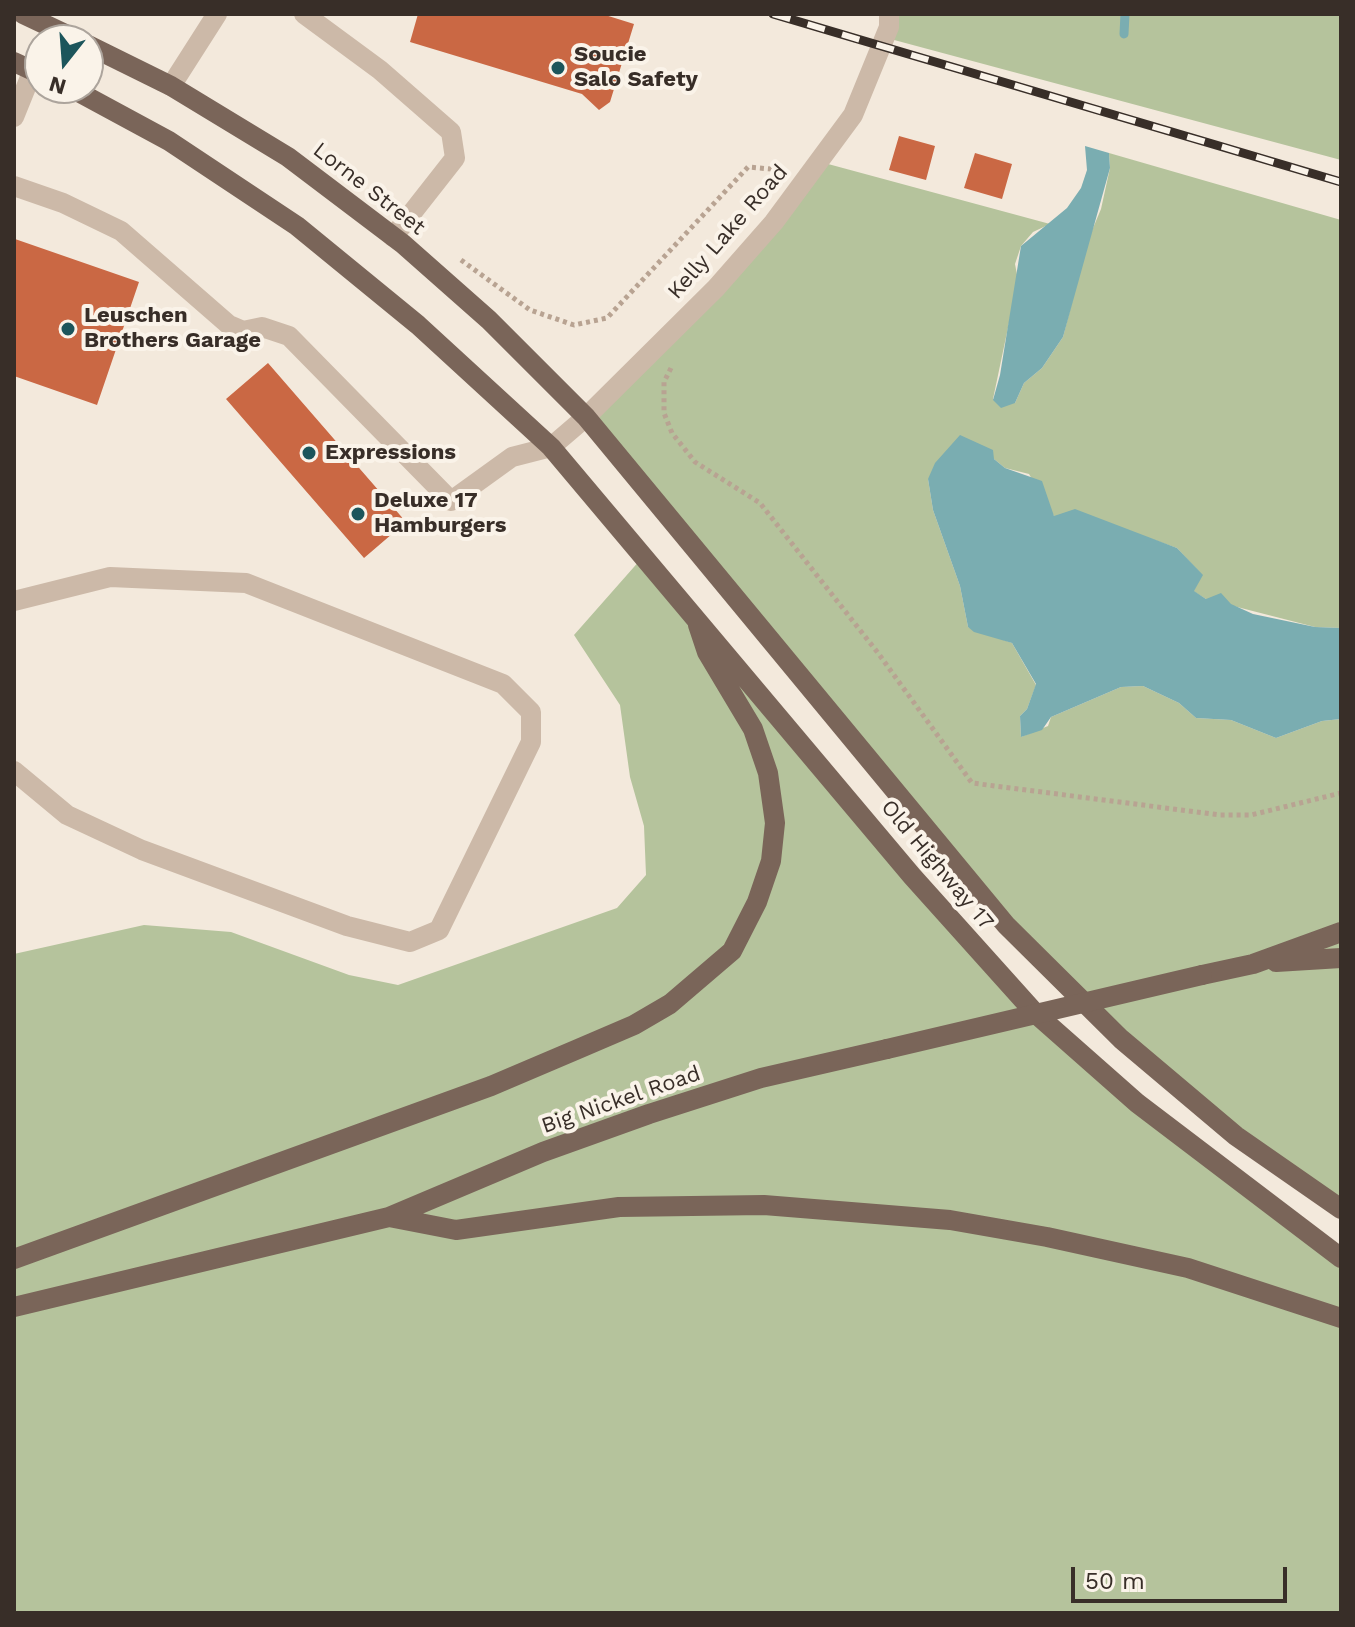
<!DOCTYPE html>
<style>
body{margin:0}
#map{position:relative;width:1355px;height:1627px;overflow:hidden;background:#f3e9dc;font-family:"Work Sans",sans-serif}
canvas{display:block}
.frame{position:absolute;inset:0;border:16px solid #382e28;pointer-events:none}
.north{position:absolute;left:24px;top:24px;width:80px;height:80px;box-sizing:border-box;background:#faf3e9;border:2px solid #aca49c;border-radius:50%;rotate:197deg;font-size:22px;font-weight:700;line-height:32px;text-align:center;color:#382e28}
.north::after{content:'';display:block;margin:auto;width:28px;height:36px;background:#1c555b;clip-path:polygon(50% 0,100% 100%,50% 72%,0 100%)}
.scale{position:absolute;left:1071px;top:1567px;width:216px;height:36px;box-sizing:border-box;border:4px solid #382e28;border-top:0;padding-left:10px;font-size:24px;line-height:28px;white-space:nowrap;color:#382e28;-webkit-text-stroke:6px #faf3e9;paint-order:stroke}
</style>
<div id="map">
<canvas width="1355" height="1627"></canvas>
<div class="frame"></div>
<div class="north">N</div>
<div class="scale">50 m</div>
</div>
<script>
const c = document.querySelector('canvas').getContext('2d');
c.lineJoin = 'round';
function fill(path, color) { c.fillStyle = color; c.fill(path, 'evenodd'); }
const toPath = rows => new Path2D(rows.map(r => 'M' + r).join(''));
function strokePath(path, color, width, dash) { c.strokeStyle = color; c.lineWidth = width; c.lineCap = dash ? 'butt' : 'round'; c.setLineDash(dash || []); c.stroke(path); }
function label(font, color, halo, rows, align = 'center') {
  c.font = font + ' "Work Sans",sans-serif'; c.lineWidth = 8; c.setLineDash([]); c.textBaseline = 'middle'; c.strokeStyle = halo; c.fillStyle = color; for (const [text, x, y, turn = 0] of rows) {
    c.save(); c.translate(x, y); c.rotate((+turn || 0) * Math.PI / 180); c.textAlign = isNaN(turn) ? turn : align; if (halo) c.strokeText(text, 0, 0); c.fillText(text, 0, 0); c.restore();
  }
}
fill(toPath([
 [887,14,1341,14,1341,160,883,37],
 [1109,153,1341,220,1341,628,1315,627,1206,599,1193,591,1202,575,1177,548,1106,523,1054,516,1029,474,1005,468,994,459,928,479,933,510,960,586,968,627,1012,643,1036,685,1027,709,1020,716,1021,737,1048,726,1051,717,1121,687,1143,686,1179,703,1196,718,1231,720,1276,738,1322,721,1341,719,1341,1207,1310,1186,1059,976,586,415,713,289,817,161,1050,224,1033,232,1021,246,1015,264,1018,280,993,399,1015,403,1024,383,1042,368,1063,337,1088,240,1101,209,1110,168],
 [641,559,988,968,1341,1261,1341,1613,14,1613,14,954,144,925,231,932,349,975,398,985,617,908,646,875,644,826,630,777,620,705,574,635]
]), '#b5c39c');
fill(toPath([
 [1085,146,1109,153,1110,168,1063,337,1042,368,1024,383,1015,403,1001,408,993,400,1000,375,1021,246,1067,208,1081,188,1087,170],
 [960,435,993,450,994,459,1005,468,1042,481,1054,516,1075,509,1177,548,1203,575,1194,591,1206,599,1221,593,1231,604,1253,614,1315,627,1341,628,1341,719,1322,721,1276,738,1231,720,1196,718,1179,703,1143,686,1121,687,1051,717,1042,730,1021,737,1020,716,1027,709,1036,684,1012,643,974,632,968,627,960,586,933,510,928,479,935,463]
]), '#7aadb1');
strokePath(toPath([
 [1124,34,1125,14]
]), '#7aadb1', 9);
fill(toPath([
 [418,14,602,14,634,24,610,102,599,110,582,94,410,42],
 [899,136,935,146,926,180,889,170],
 [975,153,1012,164,1002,199,964,188],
 [15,239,139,282,97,405,14,376],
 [268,363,406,522,364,558,226,399]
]), '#ca6844');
strokePath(toPath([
 [461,260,530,310,574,325,607,318,748,167,782,170],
 [671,368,664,382,664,413,672,433,695,462,760,503,878,653,972,783,1220,815,1251,815,1341,793]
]), '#b8a392', 5, [4, 4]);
strokePath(toPath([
 [304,14,380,70,451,132,455,158,393,237],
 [171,86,217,14],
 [14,117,33,70],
 [14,186,63,203,121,231,229,325,243,331,262,327,289,336,451,501,512,457,551,447,586,417,716,288,774,222,853,115,889,27,889,14],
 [14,601,110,577,246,583,503,684,531,712,531,742,439,930,410,942,347,926,142,850,67,815,14,771]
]), '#ccb9a8', 20);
strokePath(toPath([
 [23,14,78,40],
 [88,45,171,86,288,157,403,244,489,320,586,417,1006,925,1121,1039,1236,1136,1341,1209],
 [14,62,40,74],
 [71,88,169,141,297,226,418,325,551,447,912,876,1035,1013,1137,1103,1341,1258],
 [1276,962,1341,958],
 [1202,975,1253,964,1341,932],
 [389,1217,456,1230,619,1207,764,1205,950,1220,1047,1237,1188,1268,1341,1318],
 [14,1259,491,1086,578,1049,634,1025,670,1004,732,951,757,902,771,861,775,823,768,773,753,729,707,652,698,625],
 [14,1307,389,1217,543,1152,649,1114,761,1078,887,1049]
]), '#7a6559', 20);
const rail = toPath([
 [773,14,1341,182]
]);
strokePath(rail, '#382e28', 9);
strokePath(rail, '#faf3e9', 6, [18]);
strokePath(toPath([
 [887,1049,1202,975]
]), '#7a6559', 20);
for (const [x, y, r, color] of [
 [558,68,8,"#1c555b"],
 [68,329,8,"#1c555b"],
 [309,453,8,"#1c555b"],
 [358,514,8,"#1c555b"]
]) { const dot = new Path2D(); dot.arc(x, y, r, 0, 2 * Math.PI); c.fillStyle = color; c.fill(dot); strokePath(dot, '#faf3e9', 3); }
label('bold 22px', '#382e28', '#faf3e9', [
 ["Soucie",574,55],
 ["Salo Safety",574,80],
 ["Leuschen",84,316],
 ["Brothers Garage",84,341],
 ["Expressions",325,453],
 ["Deluxe 17",374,501],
 ["Hamburgers",374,526]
], 'left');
label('22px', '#382e28', '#faf3e9', [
 ["Lorne Street",369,189,38],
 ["Kelly Lake Road",728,232,-49],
 ["Old Highway 17",937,865,50],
 ["Big Nickel Road",621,1100,-19]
]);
</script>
